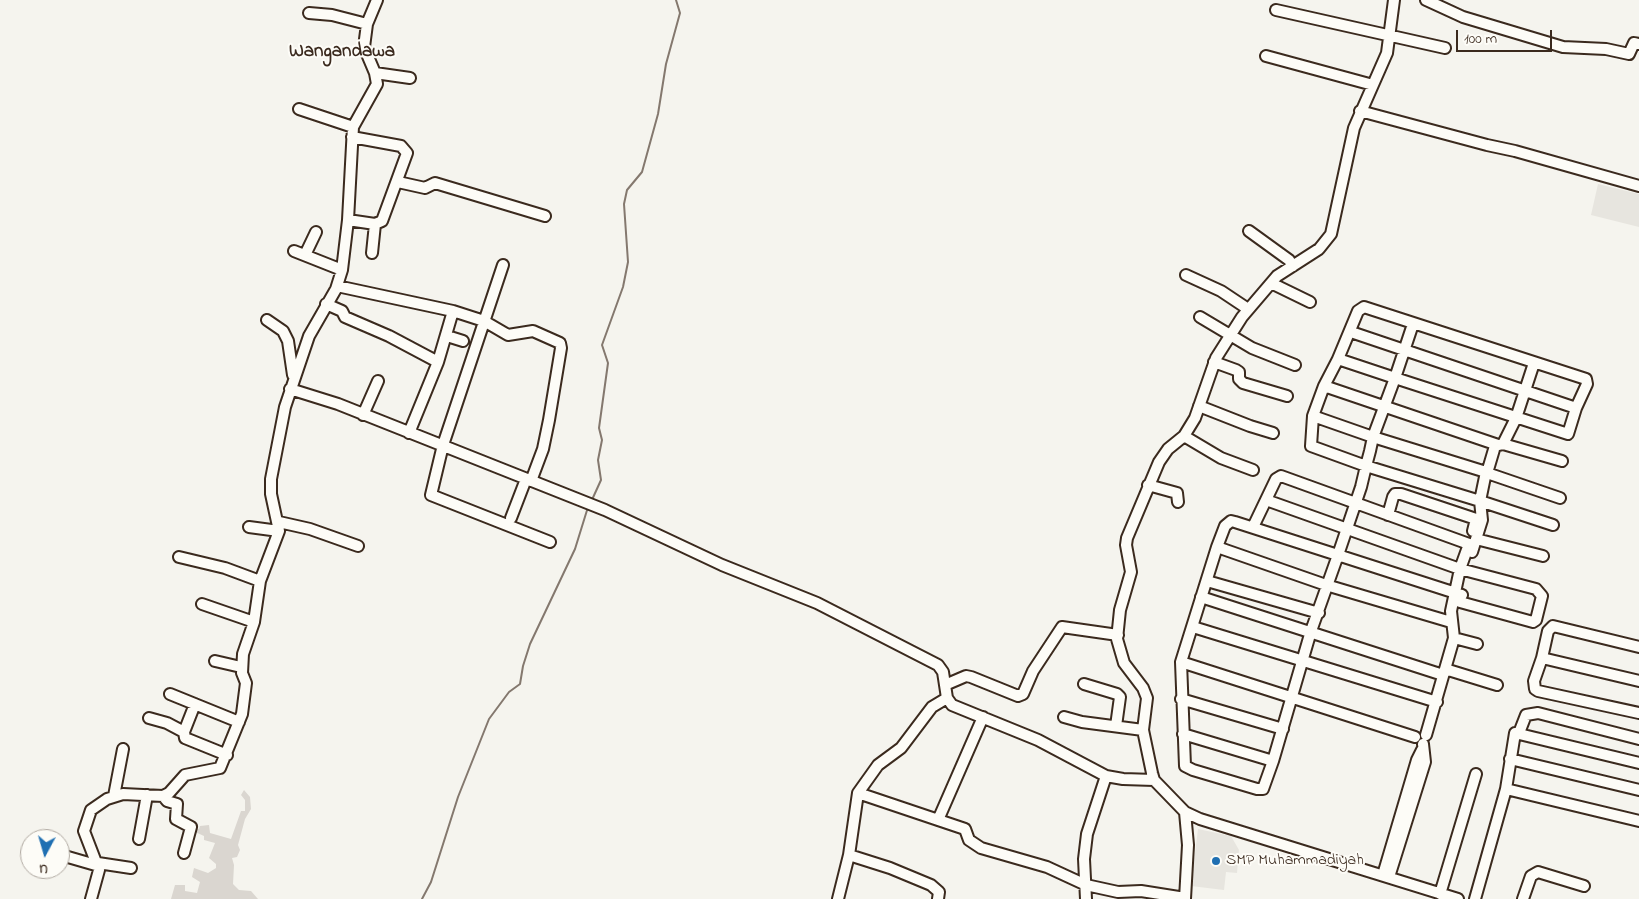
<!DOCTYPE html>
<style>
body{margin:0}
#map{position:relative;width:1639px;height:899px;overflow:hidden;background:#f5f4ee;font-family:"Indie Flower",sans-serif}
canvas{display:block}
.north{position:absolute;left:20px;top:829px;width:50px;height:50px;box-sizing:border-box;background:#fdfcf7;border:1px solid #afa8a0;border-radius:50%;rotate:186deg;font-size:14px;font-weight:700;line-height:20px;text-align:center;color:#3b2a1e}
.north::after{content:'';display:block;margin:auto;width:18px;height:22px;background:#1f6fb2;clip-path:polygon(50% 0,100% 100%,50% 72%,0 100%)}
.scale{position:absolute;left:1456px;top:30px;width:96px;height:22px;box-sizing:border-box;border:2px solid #3b2a1e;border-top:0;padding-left:6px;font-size:15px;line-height:18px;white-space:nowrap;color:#3b2a1e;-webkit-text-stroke:4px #fdfcf7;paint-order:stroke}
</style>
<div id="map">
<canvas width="1639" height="899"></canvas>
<div class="north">U</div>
<div class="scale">100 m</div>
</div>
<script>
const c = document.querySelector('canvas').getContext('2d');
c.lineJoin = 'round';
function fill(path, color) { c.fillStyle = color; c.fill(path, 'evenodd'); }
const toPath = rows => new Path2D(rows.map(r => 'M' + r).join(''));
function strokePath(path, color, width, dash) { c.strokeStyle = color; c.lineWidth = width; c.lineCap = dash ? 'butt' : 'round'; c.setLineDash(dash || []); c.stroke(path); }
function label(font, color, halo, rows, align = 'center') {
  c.font = font + ' "Indie Flower",sans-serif'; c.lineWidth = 4; c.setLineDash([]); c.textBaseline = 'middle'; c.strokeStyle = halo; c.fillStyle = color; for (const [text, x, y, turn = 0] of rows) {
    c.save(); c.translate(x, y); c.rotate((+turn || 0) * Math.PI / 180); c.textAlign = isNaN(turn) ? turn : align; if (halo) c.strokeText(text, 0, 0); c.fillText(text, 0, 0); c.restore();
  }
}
fill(toPath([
 [1598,184,1639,194,1639,227,1591,215],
 [1198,829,1231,836,1239,850,1237,873,1226,872,1224,890,1191,886]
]), '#e7e5df');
fill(toPath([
 [244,790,250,797,251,809,245,819,238,845,240,850,237,857,232,858,234,865,233,884,239,890,251,891,258,899,171,899,175,885,185,885,185,891,197,893,200,882,192,877,194,868,208,873,216,868,216,864,209,858,215,843,204,840,204,836,193,831,195,828,199,829,200,826,209,825,210,833,231,839,241,811,245,811,245,800,241,795]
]), '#dad6d0');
strokePath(toPath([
 [591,502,601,480,598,460,602,440,599,428,608,363,602,345,623,287,628,262,624,204,627,190,642,172,658,114,666,64,680,13,676,0],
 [422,899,431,882,458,797,489,719,509,692,520,684,523,666,530,644,575,549,588,507]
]), '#84786e', 2);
const minor = toPath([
 [1394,0,1387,53,1354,128,1331,234,1319,249,1277,276,1242,317,1216,358,1195,418,1184,436,1168,449,1159,462,1127,538,1126,545,1131,572,1120,610,1117,639,1124,663,1143,688,1147,698,1143,730,1152,773,1154,780,1185,812,1200,819,1458,899],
 [1426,0,1463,17,1563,47,1606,49,1629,54,1634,43,1639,44],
 [1276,10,1445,48],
 [309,13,332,15,367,24],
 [1266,56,1373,85],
 [375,73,410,78],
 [299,109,353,127],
 [1360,111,1487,145,1515,151,1639,186],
 [398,182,425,188,435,183,545,216],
 [348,220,375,224,382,221,407,153,401,146,352,137],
 [1249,231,1289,260,1293,266],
 [294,251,342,270],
 [372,253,375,224],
 [305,255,316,232],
 [503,265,443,445,431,495,550,542],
 [1186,275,1221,291,1248,309],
 [1271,283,1310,302],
 [337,286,453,311,484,321,508,335,533,331,560,343,561,348,549,420,543,449,531,481],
 [326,304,342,311,345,317,389,336,438,362],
 [1200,317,1252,348,1295,365],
 [267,320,283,331,288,341,293,375],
 [1351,332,1576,408],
 [447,336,463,341],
 [1338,359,1358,311,1364,307,1586,379,1587,384,1576,408,1568,434,1395,378,1413,324],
 [1214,362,1236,370,1239,372,1239,379,1243,383,1287,396],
 [1534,363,1516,418,1503,444,1495,446,1487,473,1560,498],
 [1324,386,1498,445],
 [290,389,338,404,605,510,722,565,817,603,938,665,943,672,947,698,952,705,1038,740,1106,776,1123,779,1154,780],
 [1199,406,1250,426,1273,433],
 [363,415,378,381],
 [409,433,438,362,453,311],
 [1184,436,1221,458,1253,470],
 [1503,444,1562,461],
 [1148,485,1177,493,1178,502],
 [1266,500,1460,569,1536,589,1542,596,1536,620,1533,622,1460,602],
 [1388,515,1393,497,1395,494,1401,494,1476,519,1473,531],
 [511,518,526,479],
 [279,522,310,529,358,546],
 [249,527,279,531],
 [1253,527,1276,479,1281,476,1469,544,1460,569,1451,611,1454,638,1426,735],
 [1476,539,1543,556],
 [1217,547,1181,662,1415,737],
 [1472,552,1482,520,1480,501,1553,525],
 [179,557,225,568,260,581],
 [1207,581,1319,613],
 [1201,597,1443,675],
 [202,604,254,622],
 [1451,622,1326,585,1217,547,1225,526,1231,521,1235,522,1462,595],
 [1193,627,1437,702],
 [1454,638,1477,644],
 [1639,647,1553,626,1548,631,1542,658,1639,681],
 [1542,658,1534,681,1535,689,1538,691,1639,713],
 [215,661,241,667],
 [1181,662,1185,766,1193,770,1257,789,1263,789,1273,761,1311,631,1338,555,1361,487,1366,466,1370,451,1373,437,1395,378,1338,359,1324,386,1313,416,1311,446,1366,466,1480,501,1486,472,1373,437,1313,416],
 [1445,669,1497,685],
 [1084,684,1117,694,1120,697,1116,726],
 [945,685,966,676,971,677,1018,696,1023,694,1033,671,1062,627,1118,635],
 [170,694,239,722],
 [1181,699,1283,729],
 [1064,717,1082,722,1143,730],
 [149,718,167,723,184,732,185,738,227,755],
 [184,732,195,704],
 [1519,733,1526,715,1538,713,1639,739],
 [1183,734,1273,761],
 [1510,759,1639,790],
 [1506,789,1639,821],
 [858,793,965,829,969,840,981,848,1047,867,1086,885,1118,892,1141,891,1185,898],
 [114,796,123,749],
 [163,796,167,801,177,804,176,819,191,827,184,853],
 [1185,812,1188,845,1185,899],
 [938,820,983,717],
 [139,839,147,795],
 [61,855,99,866],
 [849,855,890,868,931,885,939,892,938,899],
 [98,863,131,868],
 [1383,875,1417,760,1422,750],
 [1389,877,1425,762,1423,744],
 [1440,894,1476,774],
 [91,899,99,870,84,831,91,810,107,799,123,794,163,796,169,793,185,775,220,768,242,714,246,683,242,673,243,654,254,622,260,581,279,531,271,494,271,479,285,407,309,336,336,289,342,270,348,220,353,127,377,84,375,73,364,47,367,24,377,0],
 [838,899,849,855,858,793,878,765,901,748,932,707,947,698],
 [1086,899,1084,859,1087,834,1106,776],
 [1475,899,1506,789,1515,733,1639,763],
 [1523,899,1531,876,1538,872,1584,886]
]);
strokePath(minor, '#3b2a1e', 14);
strokePath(minor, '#fdfcf7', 10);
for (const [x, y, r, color] of [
 [1216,861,5,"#1f6fb2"]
]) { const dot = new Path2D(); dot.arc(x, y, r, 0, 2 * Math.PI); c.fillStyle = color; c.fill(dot); strokePath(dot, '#fdfcf7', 2); }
label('16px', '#3b2a1e', '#fdfcf7', [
 ["SMP Muhammadiyah",1226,861]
], 'left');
label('bold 19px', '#3b2a1e', '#fdfcf7', [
 ["Wangandawa",342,53]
]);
</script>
